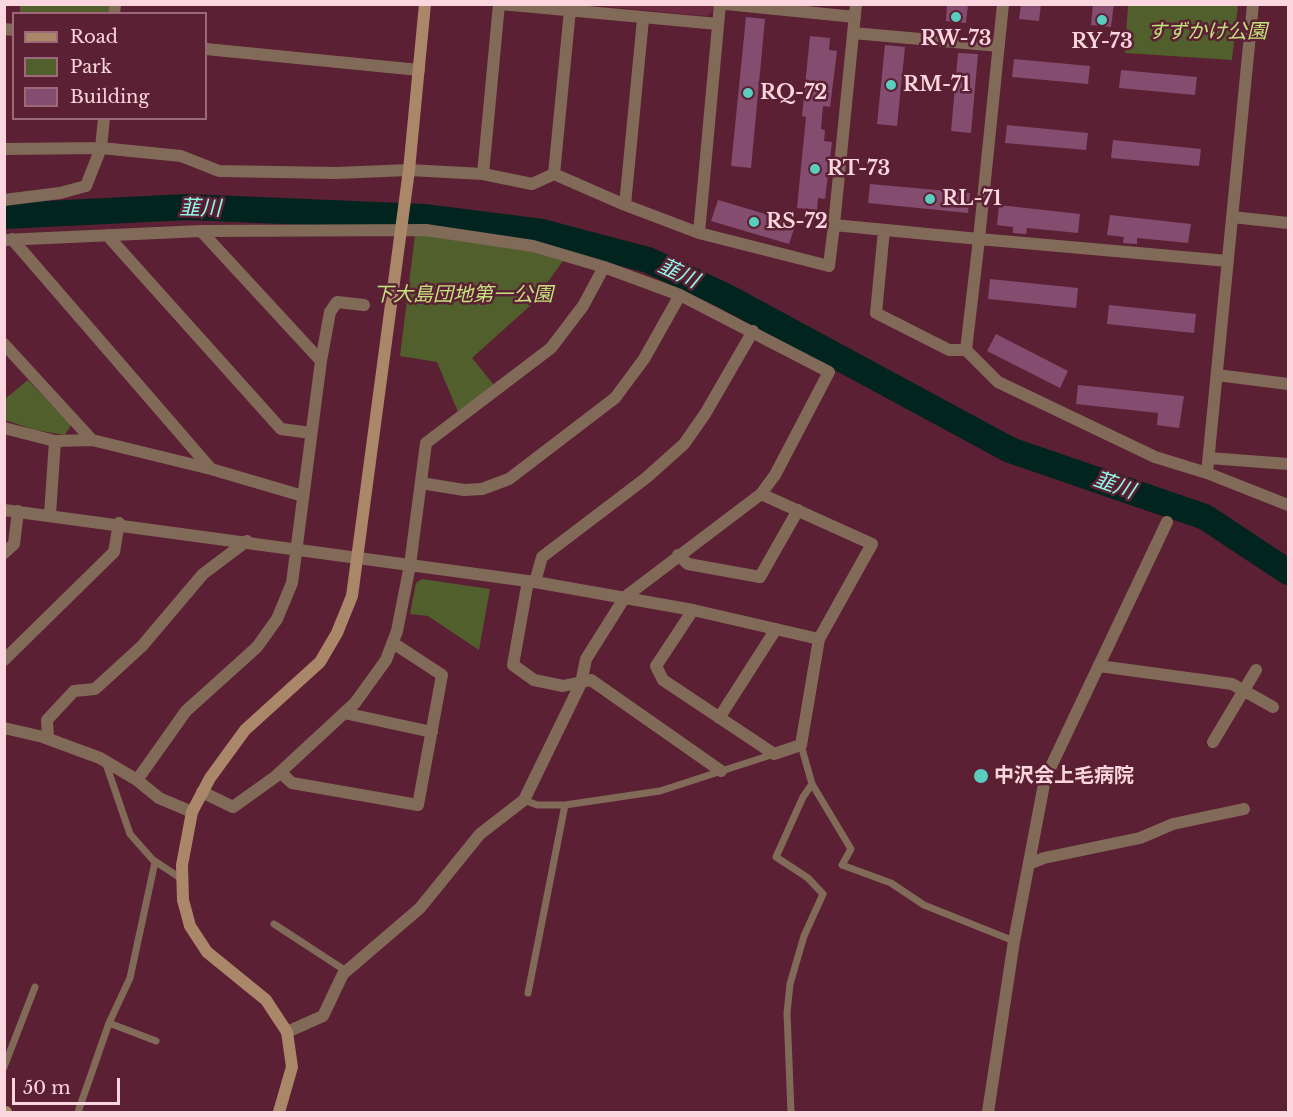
<!DOCTYPE html>
<meta charset="utf-8">
<style>
body{margin:0}
#map{position:relative;width:1293px;height:1117px;overflow:hidden;background:#5b2033;font-family:"Libre Baskerville",serif}
canvas{display:block}
.frame{position:absolute;inset:0;border:6px solid #fcd6de;pointer-events:none}
.legend{position:absolute;left:12px;top:12px;width:195px;height:108px;box-sizing:border-box;background:#5b2033;border:2px solid #9b6977;margin:0;padding:8px 10px;list-style:none;font-size:18px;color:#fcd6de}
.legend li{display:flex;align-items:center;gap:12px;height:30px}
.legend b{width:30px;border:2px solid #9b6977}
.scale{position:absolute;left:12px;top:1078px;width:108px;height:27px;box-sizing:border-box;border:3px solid #fcd6de;border-top:0;padding-left:8px;font-size:18px;line-height:21px;white-space:nowrap;color:#fcd6de;-webkit-text-stroke:4px #5b2033;paint-order:stroke}
</style>
<div id="map">
<canvas width="1293" height="1117"></canvas>
<div class="frame"></div>
<ul class="legend">
<li><b style="height:8px;background:#aa8769"></b>Road</li>
<li><b style="height:16px;background:#505f2c"></b>Park</li>
<li><b style="height:16px;background:#844c6f"></b>Building</li>
</ul>
<div class="scale">50 m</div>
</div>
<script>
const c = document.querySelector('canvas').getContext('2d');
c.lineJoin = 'round';
function fill(path, color) { c.fillStyle = color; c.fill(path, 'evenodd'); }
const toPath = rows => new Path2D(rows.map(r => 'M' + r).join(''));
function strokePath(path, color, width, dash) { c.strokeStyle = color; c.lineWidth = width; c.lineCap = dash ? 'butt' : 'round'; c.setLineDash(dash || []); c.stroke(path); }
function label(font, color, halo, rows, align = 'center') {
  c.font = font + ' "Libre Baskerville","Noto Sans JP",serif'; c.lineWidth = 5; c.setLineDash([]); c.textBaseline = 'middle'; c.strokeStyle = halo; c.fillStyle = color; for (const [text, x, y, turn = 0] of rows) {
    c.save(); c.translate(x, y); c.rotate((+turn || 0) * Math.PI / 180); c.textAlign = isNaN(turn) ? turn : align; if (halo) c.strokeText(text, 0, 0); c.fillText(text, 0, 0); c.restore();
  }
}
fill(toPath([
 [589,5,714,4,714,5,713,11,707,16]
]), '#6c2a40');
fill(toPath([
 [20,5,109,5,108,13,20,14],
 [1128,5,1238,5,1232,60,1125,53],
 [431,234,523,249,563,261,531,305,472,358,494,385,458,412,437,362,400,356,415,235],
 [28,380,71,425,65,435,35,430,5,420,5,399],
 [422,579,490,589,479,650,428,616,410,614,416,583]
]), '#505f2c');
strokePath(toPath([
 [4,216,188,207,424,217,542,232,648,260,725,296,1010,450,1205,517,1288,572]
]), '#01241f', 26);
fill(toPath([
 [947,4,968,4,966,23,946,21],
 [1021,4,1041,4,1039,21,1019,19],
 [1093,4,1114,4,1111,27,1091,25],
 [746,17,765,19,751,168,731,166],
 [810,36,830,38,829,50,837,51,830,107,823,106,821,129,825,130,824,141,832,142,829,167,825,199,818,198,817,210,797,208,806,117,802,116],
 [885,45,905,47,897,126,877,124],
 [958,53,978,54,971,133,951,131],
 [1014,59,1090,66,1088,84,1012,77],
 [1121,70,1197,77,1195,95,1119,88],
 [1007,125,1088,133,1086,150,1005,143],
 [1113,140,1201,149,1199,166,1111,158],
 [870,184,970,193,968,213,868,203],
 [718,200,796,223,789,244,711,221],
 [999,205,1080,214,1078,233,1027,228,1026,234,1013,233,1013,227,997,225],
 [1110,215,1191,224,1188,243,1137,238,1137,244,1123,243,1124,237,1107,235],
 [990,279,1078,288,1076,308,988,299],
 [1109,305,1196,314,1194,333,1107,324],
 [996,334,1068,371,1060,388,987,351],
 [1078,385,1184,396,1179,428,1157,425,1158,413,1076,404]
]), '#844c6f');
strokePath(toPath([
 [801,745,812,784,851,849,842,865,891,883,924,905,1014,941],
 [106,764,130,834,153,860,182,879],
 [524,800,537,805,565,805,660,791,774,754],
 [274,924,346,971],
 [528,993,565,805],
 [109,1023,130,978,155,862],
 [4,1067,35,987],
 [78,1112,109,1023,156,1041],
 [791,1112,787,1013,790,984,804,936,823,894,808,878,776,857,803,797,812,784]
]), '#816b58', 7);
strokePath(toPath([
 [501,4,718,24],
 [726,4,855,17],
 [856,4,834,225,979,239,966,350,998,382,1155,457,1207,473,1288,505],
 [1003,4,979,239,1228,261],
 [114,14,115,4],
 [4,29,14,30],
 [853,33,999,46],
 [206,49,419,70],
 [4,149,101,148,181,156,219,171,336,173,409,170,483,174,532,184,554,174,625,205,699,233,720,4],
 [483,174,499,4],
 [554,174,570,10],
 [4,200,60,193,86,186,101,148,104,118],
 [625,205,643,19],
 [1232,217,1288,223],
 [884,230,876,313,949,350,966,350],
 [699,233,829,266,834,225],
 [107,235,281,429,311,433],
 [12,239,211,469],
 [4,240,201,231,426,230,533,246,604,267,680,295,829,372,775,475,761,494,872,544,819,639,693,610,535,582,4,510],
 [4,344,92,440],
 [321,361,330,312,337,302,364,305],
 [1217,375,1288,384],
 [4,428,55,441,92,440,211,469,303,496],
 [1209,458,1288,464],
 [1207,473,1253,4],
 [421,483,464,490,482,489,509,479,615,398,644,359,680,295],
 [50,514,55,441],
 [4,553,14,544,18,511],
 [678,555,688,564,760,577,798,510],
 [528,581,513,665,534,680,563,686,591,680,721,771],
 [535,582,542,557,646,478,684,444,705,414,753,331],
 [693,610,656,666,663,680,774,754,801,745,819,639],
 [4,660,114,552,119,523],
 [1099,666,1232,684,1273,707],
 [344,713,432,732],
 [719,718,776,629],
 [4,728,43,737,100,758,137,780,159,798,192,812],
 [48,738,47,720,74,691,95,689,142,646,203,574,247,541],
 [1213,742,1256,670],
 [280,772,292,783,418,805,442,675,393,643],
 [137,780,186,711,257,647,277,619,292,583,321,361,201,231],
 [202,792,233,807,275,777,355,703,386,660,397,631,410,565,426,443,551,348,583,306,604,267],
 [1029,864,1044,858,1140,838,1173,824,1244,809],
 [287,1032,323,1016,343,974,420,908,480,834,524,800,581,683,586,659,625,597,761,494],
 [988,1112,1014,941,1045,779,1167,522]
]), '#816b58', 12);
strokePath(toPath([
 [4,1112,6,1112],
 [279,1112,292,1067,287,1032,266,1000,207,952,190,926,183,900,182,865,192,812,210,778,245,730,320,662,337,633,352,596,409,170,425,4]
]), '#aa8769', 12);
for (const [x, y, r, color] of [
 [956,17,6,"#59cebe"],
 [1102,20,6,"#59cebe"],
 [891,85,6,"#59cebe"],
 [748,93,6,"#59cebe"],
 [815,169,6,"#59cebe"],
 [930,199,6,"#59cebe"],
 [754,222,6,"#59cebe"],
 [981,776,8,"#59cebe"]
]) { const dot = new Path2D(); dot.arc(x, y, r, 0, 2 * Math.PI); c.fillStyle = color; c.fill(dot); strokePath(dot, '#5b2033', 2); }
label('italic 20px', '#c3e17d', '#5b2033', [
 ["すずかけ公園",1207,32],
 ["下大島団地第一公園",463,295]
]);
label('bold 20px', '#fcd6de', '#5b2033', [
 ["RW-73",956,39,"center"],
 ["RY-73",1102,42,"center"],
 ["RM-71",903,85],
 ["RQ-72",760,93],
 ["RT-73",827,169],
 ["RL-71",942,199],
 ["RS-72",766,222],
 ["中沢会上毛病院",994,776]
], 'left');
label('italic 21px', '#8efceb', '#5b2033', [
 ["韮川",200,209,1],
 ["韮川",678,274,25],
 ["韮川",1114,486,19]
]);
</script>
